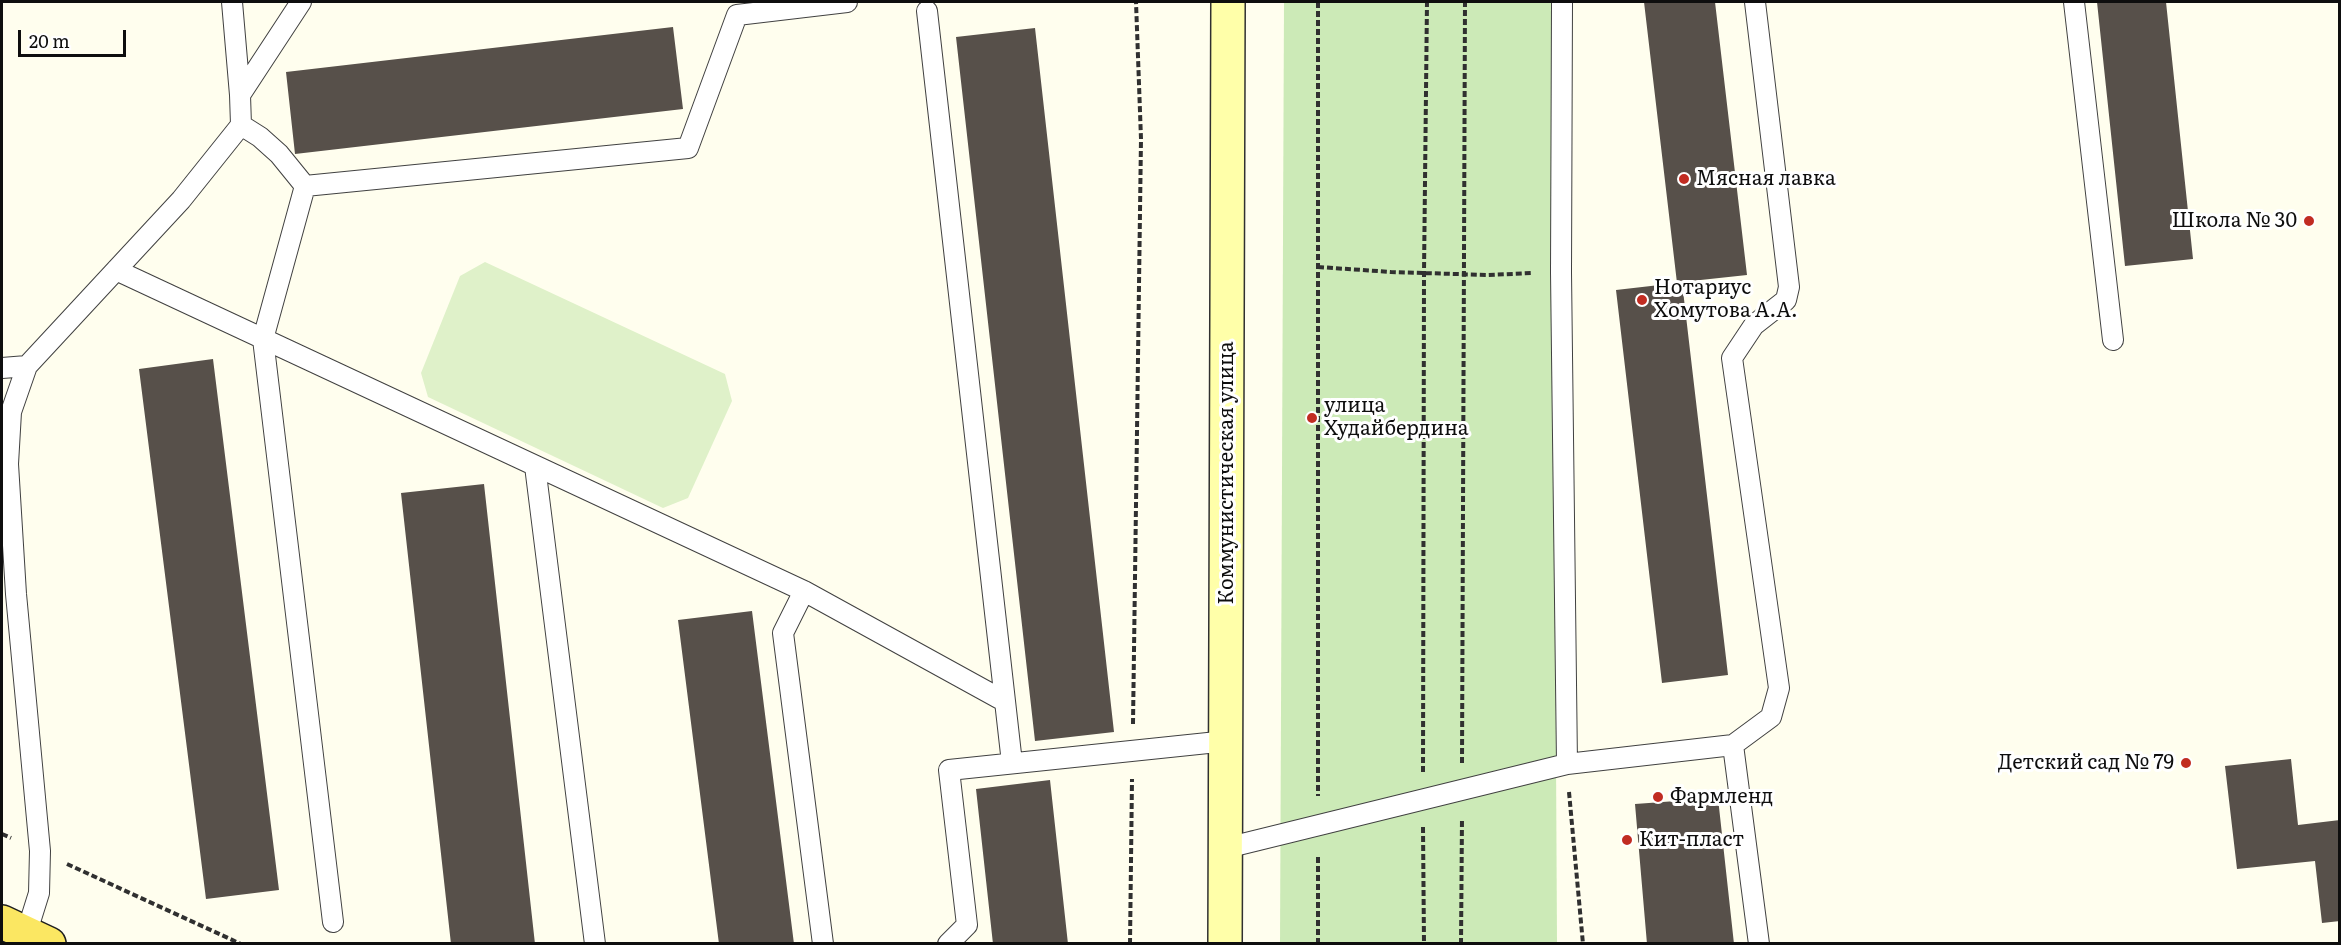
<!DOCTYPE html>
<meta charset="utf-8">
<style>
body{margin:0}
#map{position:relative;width:2341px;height:945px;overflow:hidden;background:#fffeee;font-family:Literata,serif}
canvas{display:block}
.frame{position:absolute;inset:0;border:3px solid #0e0e0e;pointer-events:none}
.scale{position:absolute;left:18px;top:30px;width:108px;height:27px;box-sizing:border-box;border:3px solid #0e0e0e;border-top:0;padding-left:8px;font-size:18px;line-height:21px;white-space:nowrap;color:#0e0e0e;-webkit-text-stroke:4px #fff;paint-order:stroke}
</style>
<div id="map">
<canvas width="2341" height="945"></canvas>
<div class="frame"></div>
<div class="scale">20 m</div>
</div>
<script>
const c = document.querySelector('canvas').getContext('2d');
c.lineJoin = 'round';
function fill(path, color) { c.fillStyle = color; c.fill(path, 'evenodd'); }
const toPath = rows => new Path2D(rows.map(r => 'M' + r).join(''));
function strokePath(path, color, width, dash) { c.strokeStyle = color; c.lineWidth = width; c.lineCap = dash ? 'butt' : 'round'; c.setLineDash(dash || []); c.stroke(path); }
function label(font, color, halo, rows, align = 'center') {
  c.font = font + ' Literata,serif'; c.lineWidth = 6; c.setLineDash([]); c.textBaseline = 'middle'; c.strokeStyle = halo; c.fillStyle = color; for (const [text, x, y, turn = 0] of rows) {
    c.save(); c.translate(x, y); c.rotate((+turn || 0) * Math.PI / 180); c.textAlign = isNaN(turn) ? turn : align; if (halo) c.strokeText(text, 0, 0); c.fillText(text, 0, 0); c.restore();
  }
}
fill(toPath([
 [1284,2,1552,2,1557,943,1280,943]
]), '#cceab7');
fill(toPath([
 [485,262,725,374,732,401,688,498,663,508,428,397,421,373,460,276]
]), '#dff1c9');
fill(toPath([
 [1644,2,1715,2,1747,275,1682,282,1728,675,1662,683,1616,290,1677,283],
 [2097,2,2166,2,2193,259,2125,266],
 [673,27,683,109,295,154,286,72],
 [1035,28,1114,732,1035,741,956,37],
 [213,359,279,890,206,899,139,369],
 [484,484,535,944,451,944,401,493],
 [752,611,794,944,719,944,678,620],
 [2291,759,2298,825,2340,820,2340,921,2322,923,2315,861,2237,869,2225,766],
 [1050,780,1068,944,993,944,976,789],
 [1718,798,1734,944,1647,944,1635,804]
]), '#57504a');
const lane = toPath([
 [232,2,240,95],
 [1562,2,1561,272,1567,764],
 [2074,2,2113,340],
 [927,11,1012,763],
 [241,125,260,137,279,154,305,186,688,148,737,15,847,2],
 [305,186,263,339,333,922],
 [116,270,804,591,1004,701],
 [2,368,27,366],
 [535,466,595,944],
 [804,591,783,633,823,944],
 [1733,745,1759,944],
 [1226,848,1567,764,1733,745,1771,717,1779,688,1732,358,1754,325,1786,300,1789,287,1755,2],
 [24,941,39,893,40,851,16,594,8,464,11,412,27,366,181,200,241,125,240,95,301,2],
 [948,944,967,925,949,770,1227,741]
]);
const secondary = toPath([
 [1225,944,1228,2]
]);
const primary = toPath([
 [2,922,49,944]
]);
strokePath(lane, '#414141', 22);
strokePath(secondary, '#303030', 36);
strokePath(primary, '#1f1f1f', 36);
strokePath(toPath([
 [1318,2,1318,796],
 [1318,267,1391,272,1487,275,1533,273],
 [1133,724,1141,139,1136,2],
 [1462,763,1465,2],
 [1423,772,1424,273,1427,2],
 [1569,792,1583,944],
 [1423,827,1424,944],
 [2,834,11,838],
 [67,864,241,944],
 [1130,944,1132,779],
 [1318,944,1318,854],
 [1461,944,1462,818]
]), '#303030', 4, [6, 3]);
strokePath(lane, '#fff', 20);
strokePath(secondary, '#ffffa9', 33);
strokePath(primary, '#fbe762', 33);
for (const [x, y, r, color] of [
 [1684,179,6,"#c12c22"],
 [2309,221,6,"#c12c22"],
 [1642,300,6,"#c12c22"],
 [1312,418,6,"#c12c22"],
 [2186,763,6,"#c12c22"],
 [1658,797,6,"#c12c22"],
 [1627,840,6,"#c12c22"]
]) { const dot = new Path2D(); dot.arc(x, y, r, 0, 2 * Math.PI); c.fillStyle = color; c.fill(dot); strokePath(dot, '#fff', 2); }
label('20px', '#0e0e0e', '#fff', [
 ["Мясная лавка",1696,179],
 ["Школа № 30",2297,221,"right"],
 ["Нотариус",1654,288],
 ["Хомутова А.А.",1654,311],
 ["улица",1324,406],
 ["Худайбердина",1324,429],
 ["Детский сад № 79",2174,763,"right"],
 ["Фармленд",1670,797],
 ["Кит-пласт",1639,840]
], 'left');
label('20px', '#0e0e0e', '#fff', [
 ["Коммунистическая улица",1227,473,-90]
]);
</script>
